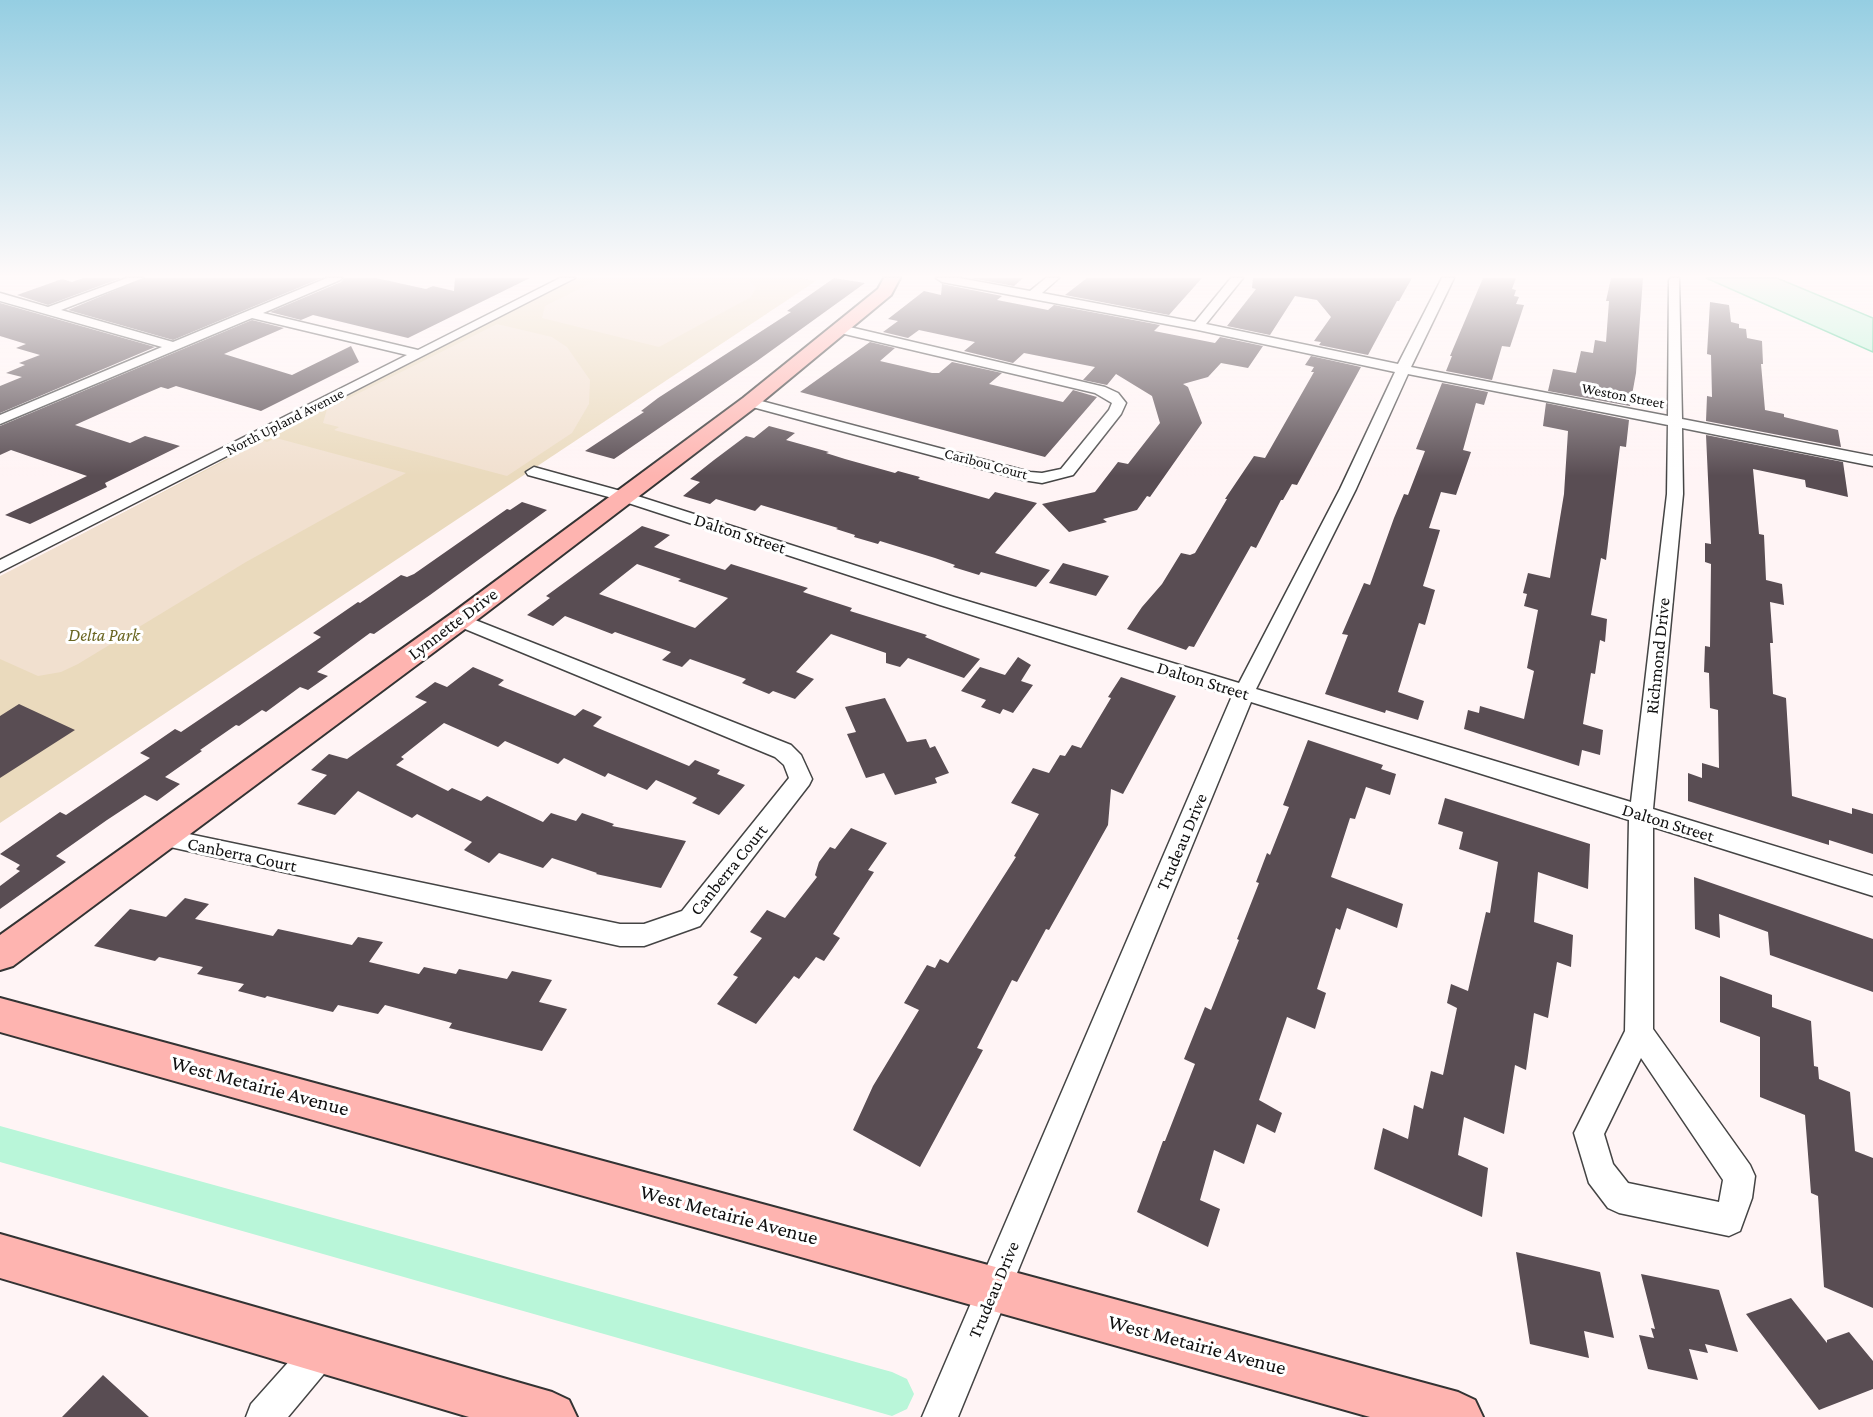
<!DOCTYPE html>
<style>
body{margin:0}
canvas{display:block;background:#fff4f5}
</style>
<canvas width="1873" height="1417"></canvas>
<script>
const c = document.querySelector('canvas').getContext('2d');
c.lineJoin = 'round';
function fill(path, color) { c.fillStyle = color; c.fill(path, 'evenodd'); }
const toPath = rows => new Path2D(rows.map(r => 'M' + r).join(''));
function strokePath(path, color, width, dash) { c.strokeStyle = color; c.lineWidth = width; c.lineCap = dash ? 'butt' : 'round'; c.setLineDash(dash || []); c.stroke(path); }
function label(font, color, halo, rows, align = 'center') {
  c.font = font + ' "Crimson Pro",serif'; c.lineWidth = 6; c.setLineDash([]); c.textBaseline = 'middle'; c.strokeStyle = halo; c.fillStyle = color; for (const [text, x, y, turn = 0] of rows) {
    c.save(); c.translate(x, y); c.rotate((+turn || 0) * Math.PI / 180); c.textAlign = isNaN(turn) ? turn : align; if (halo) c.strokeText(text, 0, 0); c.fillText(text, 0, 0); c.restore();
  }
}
fill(toPath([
 [573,278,801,278,816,281,0,823,0,577]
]), '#eadabd');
fill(toPath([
 [601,278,747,278,756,288,751,297,659,347,542,318,545,306],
 [497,324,552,337,567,347,590,380,589,404,572,433,507,476,334,430,339,427,323,423,327,409],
 [276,438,406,473,246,562,78,664,61,672,38,676,0,659,0,576,264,441,267,442]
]), '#f1e0cf');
const water = toPath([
 [1706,278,1777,278,1873,318,1873,352,1706,278]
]);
fill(water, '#b9f6d9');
strokePath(water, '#40cd8e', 1.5);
fill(toPath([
 [0,1126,892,1372,907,1379,914,1394,907,1409,892,1416,0,1162,0,1126]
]), '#b9f6d9');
fill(toPath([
 [83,278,121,278,48,305,17,295,62,279,72,282],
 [145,278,322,278,173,340,68,310],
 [344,278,376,278,426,289,433,286,454,291,455,278,530,278,408,338,313,315,301,320,270,312,341,282],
 [834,278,865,283,757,361,614,459,585,451,644,412,641,411,658,398,791,312,787,311],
 [970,278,1023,278,1014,286],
 [1087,278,1202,278,1169,315,1065,295],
 [1253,278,1412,278,1399,301,1397,301,1368,355,1319,345,1321,342,1314,341,1331,317,1317,300,1295,296,1270,335,1227,326,1256,289,1252,288],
 [1483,278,1516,278,1512,289,1516,290,1514,296,1519,297,1516,304,1524,305,1510,347,1502,346,1492,380,1446,371,1452,356,1450,356],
 [1611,278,1643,278,1636,373,1630,406,1548,391,1553,369,1576,373,1581,351,1593,353,1595,340,1606,342,1609,301,1606,301],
 [942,284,1002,296,997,300,1048,310,1054,305,1160,325,1154,331,1215,343,1220,337,1263,346,1248,368,1221,363,1208,377,1183,384,1188,387,1202,423,1150,497,1147,496,1137,510,1103,519,1107,522,1069,532,1042,504,1095,492,1118,462,1128,464,1160,423,1152,396,1116,374,1107,385,1083,380,1095,367,1024,353,1013,363,964,351,975,342,919,330,908,338,883,332,898,321,888,319,924,291,941,295],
 [1710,302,1729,305,1731,322,1739,324,1739,328,1746,329,1747,338,1762,341,1763,364,1761,364,1765,410,1784,414,1784,417,1838,430,1841,447,1706,421,1707,396,1712,397,1711,355,1707,354],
 [0,303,155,347,0,413,0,386,22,377,6,373,25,365,19,363,40,355,16,348,26,344,0,336],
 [252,320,284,328,224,354,292,375,351,346,359,362,261,411,176,386,168,389,161,387,140,396,75,425,130,443,145,436,180,446,105,483,107,487,30,524,5,515,87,476,11,450,0,455,0,426],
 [870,342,895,348,880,361,932,373,939,373,952,362,1002,373,989,384,1063,402,1073,390,1097,397,1045,457,800,392],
 [1311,356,1361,367,1297,485,1292,484,1283,500,1281,500,1256,548,1251,546,1194,647,1189,646,1186,650,1127,629,1142,607,1162,584,1181,553,1190,555,1195,553,1227,499,1225,499,1254,456,1265,458,1314,372,1311,372,1314,367,1305,365],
 [1442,383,1488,392,1484,405,1476,403,1463,450,1471,452,1456,495,1441,492,1429,528,1440,530,1423,586,1435,590,1425,625,1419,623,1398,692,1424,701,1418,720,1386,710,1385,713,1325,694,1348,635,1342,634,1364,583,1370,585,1394,518,1404,494,1408,495,1425,451,1416,449],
 [1546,403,1629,420,1626,447,1620,446,1606,560,1601,558,1591,615,1607,619,1605,642,1600,640,1595,674,1591,673,1583,724,1603,730,1600,755,1582,750,1579,766,1464,729,1468,710,1479,713,1480,706,1524,719,1534,671,1527,668,1538,610,1524,606,1527,594,1523,593,1528,573,1550,578,1564,494,1568,431,1543,426],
 [769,426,795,433,786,440,829,452,826,453,845,459,895,473,898,471,920,477,918,479,989,499,995,492,1037,503,995,553,1050,570,1036,587,981,572,979,575,953,567,955,565,935,558,880,541,878,544,854,537,855,535,836,529,838,528,761,505,755,511,716,499,710,504,683,496,700,482,690,479,714,460,746,436,754,438],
 [1706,435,1843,462,1848,497,1806,487,1805,480,1753,469,1759,534,1764,535,1766,580,1782,584,1784,605,1770,602,1773,643,1770,643,1773,694,1786,698,1792,796,1852,814,1852,808,1873,814,1873,854,1829,840,1829,845,1688,801,1688,773,1702,778,1702,763,1719,768,1718,710,1710,708,1709,673,1704,672,1705,646,1710,647,1711,564,1705,562,1705,543,1711,544],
 [522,502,547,510,430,595,374,634,370,633,317,672,328,676,308,690,300,687,266,712,262,710,239,726,236,725,200,750,202,751,165,777,180,784,157,801,145,795,107,820,56,856,66,862,0,909,0,886,20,871,16,869,20,865,0,854,60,812,66,815,150,758,140,753,175,729,181,732,255,682,321,637,313,633,358,602,360,603,401,575,407,577,414,574,507,509,510,510],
 [642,526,670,535,654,547,725,570,731,564,808,588,803,592,852,608,850,611,927,635,925,637,980,659,964,678,908,658,900,667,886,663,886,653,831,634,796,672,814,679,795,699,773,691,769,694,742,683,746,679,690,659,682,667,662,660,671,652,615,632,612,634,565,616,553,626,527,615,550,598,546,596],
 [637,564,681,579,678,581,728,598,695,628,599,594],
 [1063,563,1109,576,1096,596,1049,583],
 [1018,657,1031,665,1021,681,1033,685,1013,713,1003,709,1000,714,981,707,986,700,961,691,980,667,1005,675],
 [473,667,504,680,498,685,575,716,583,709,602,717,593,726,689,766,695,760,720,770,717,774,745,785,719,815,692,803,697,798,656,780,647,790,608,773,605,777,564,758,558,764,505,741,498,747,444,723,401,757,404,759,396,765,448,791,452,788,481,801,487,796,543,822,551,813,576,821,582,813,614,824,612,826,686,841,661,888,596,874,597,873,552,858,543,868,499,853,489,863,464,850,472,842,417,814,412,818,358,791,335,815,297,804,327,775,311,770,329,754,347,759,427,702,415,697,435,682,447,687],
 [1121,677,1176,696,1123,794,1111,789,1108,825,1049,930,1046,929,1017,982,1012,980,977,1048,983,1050,920,1167,853,1130,873,1086,919,1010,904,1003,927,965,935,968,940,959,948,963,1016,857,1014,856,1039,814,1011,803,1033,768,1049,773,1060,755,1065,756,1072,745,1081,748,1111,698,1108,697],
 [885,698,907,742,926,739,930,748,935,746,949,773,935,778,937,783,895,795,884,773,866,778,847,734,856,732,845,707],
 [19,704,75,730,0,778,0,716],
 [1308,740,1383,765,1381,769,1396,774,1390,795,1366,787,1355,819,1350,818,1331,877,1403,904,1397,928,1347,908,1340,930,1336,928,1317,989,1326,993,1315,1029,1287,1017,1259,1100,1282,1113,1275,1133,1257,1124,1244,1164,1214,1150,1200,1200,1220,1209,1208,1247,1137,1212,1163,1141,1165,1141,1195,1064,1184,1059,1205,1007,1211,1010,1239,940,1237,939,1259,883,1256,882,1267,853,1270,855,1289,807,1283,805],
 [1445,798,1590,844,1588,889,1538,872,1534,922,1573,935,1571,967,1557,962,1548,1018,1534,1013,1526,1070,1515,1065,1504,1134,1464,1117,1458,1155,1488,1168,1482,1217,1374,1169,1383,1128,1408,1139,1414,1105,1423,1109,1431,1071,1443,1075,1457,1008,1447,1003,1451,984,1468,991,1486,912,1490,913,1498,862,1459,849,1463,832,1438,824],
 [851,828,887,843,868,870,874,872,833,934,840,938,824,961,816,957,799,979,794,976,756,1024,717,1004,738,977,733,975,762,938,750,932,767,910,785,918,817,877,815,875,819,862,830,847,835,849],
 [1694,877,1873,939,1873,992,1770,955,1768,932,1719,914,1720,938,1695,929],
 [185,898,209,904,195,919,273,936,278,929,352,945,358,937,383,942,369,962,419,974,424,967,456,974,459,969,507,979,512,971,552,980,539,1002,567,1009,542,1051,449,1028,452,1023,385,1005,378,1014,338,1005,333,1012,267,996,265,998,238,991,244,984,197,974,203,967,159,957,155,961,94,946,130,909,166,917],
 [1720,976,1772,995,1772,1007,1811,1021,1814,1066,1818,1067,1819,1079,1850,1092,1855,1151,1873,1158,1873,1308,1824,1287,1818,1196,1811,1193,1805,1115,1760,1097,1760,1037,1720,1022],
 [1516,1252,1600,1272,1614,1338,1584,1331,1589,1358,1530,1344],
 [1641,1274,1719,1290,1738,1352,1705,1344,1708,1353,1689,1349,1698,1380,1648,1369,1639,1335,1654,1338,1651,1328,1655,1329],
 [1791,1298,1827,1343,1827,1340,1849,1332,1873,1361,1873,1389,1819,1410,1746,1314],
 [103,1375,149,1417,62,1417]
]), '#594d53');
const street = toPath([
 [127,278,143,278,61,310,173,342,327,278,342,278,340,280,263,313,418,350,560,278,575,278,0,572,0,560,407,355,252,318,0,424,0,415,162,347,0,301,0,293,48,307,127,278],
 [936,278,959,278,1030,291,1046,278,1059,278,1042,293,1195,322,1231,278,1243,278,1206,324,1398,364,1442,278,1454,278,1411,367,1668,416,1669,280,1671,278,1679,278,1682,419,1873,456,1873,466,1682,428,1683,494,1653,809,1873,876,1873,896,1653,827,1653,1029,1750,1165,1755,1176,1752,1198,1740,1231,1729,1236,1619,1213,1608,1208,1589,1183,1574,1133,1625,1031,1629,820,1251,702,958,1417,922,1417,1232,696,940,605,616,499,528,475,526,472,534,467,628,493,954,597,1239,683,1340,489,1395,372,1198,330,942,282,936,278],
 [1408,374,1668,425,1667,494,1631,802,1256,689,1356,489,1408,374],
 [1641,1058,1723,1180,1719,1202,1628,1183,1613,1164,1604,1134,1641,1058],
 [841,325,1105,387,1118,393,1126,403,1121,414,1073,475,1042,483,1023,480,745,405,743,402,745,399,750,398,1030,472,1042,473,1061,469,1109,410,1112,403,1095,393,836,332,835,329,836,326,841,325],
 [460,614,791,745,801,755,812,779,809,785,700,926,644,946,620,946,152,843,148,837,152,831,160,828,620,924,644,924,682,911,789,778,784,765,775,757,453,624,450,620,453,616,460,614],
 [321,1334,333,1339,338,1351,333,1363,288,1417,246,1417,251,1404,309,1339,321,1334]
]);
const secondary = toPath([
 [884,278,900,278,891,295,757,406,469,626,13,966,0,970,0,935,451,614,743,398,878,289,884,278],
 [0,998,1458,1392,1475,1400,1483,1417,1370,1417,0,1032,0,998],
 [0,1234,552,1392,569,1400,577,1417,469,1417,0,1278,0,1234]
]);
strokePath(street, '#444', 3);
strokePath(secondary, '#333', 4);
fill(street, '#fff');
fill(secondary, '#feb4b0');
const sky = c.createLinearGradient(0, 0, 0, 476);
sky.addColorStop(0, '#95cee2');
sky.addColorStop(0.58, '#fffafa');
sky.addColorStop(1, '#fffafa00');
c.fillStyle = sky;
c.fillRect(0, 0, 1873, 476);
label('15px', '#111', '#fff', [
 ["Weston Street",1623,396,11],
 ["North Upland Avenue",285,422,-27],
 ["Caribou Court",986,464,15]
]);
label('18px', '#111', '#fff', [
 ["Dalton Street",740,534,18],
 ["Lynnette Drive",453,624,-37],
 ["Richmond Drive",1658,656,-84],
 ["Dalton Street",1203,681,17],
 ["Dalton Street",1668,823,17],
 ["Trudeau Drive",1182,842,-67],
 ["Canberra Court",242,855,12],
 ["Canberra Court",729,870,-51],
 ["Trudeau Drive",994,1290,-67]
]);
label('italic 18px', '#696520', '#fff', [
 ["Delta Park",104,635]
]);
label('21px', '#111', '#fff', [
 ["West Metairie Avenue",260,1086,15],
 ["West Metairie Avenue",729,1215,15],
 ["West Metairie Avenue",1197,1345,15]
]);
</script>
